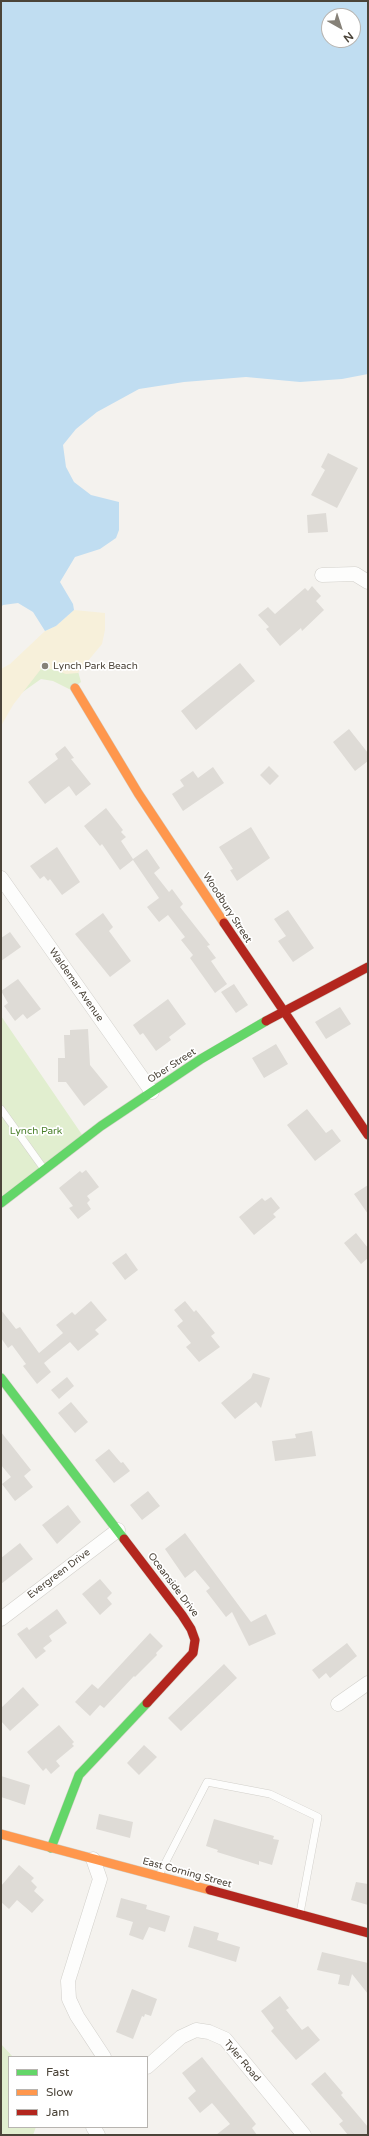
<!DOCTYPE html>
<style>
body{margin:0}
#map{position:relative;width:369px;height:2136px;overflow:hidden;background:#f4f2ee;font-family:"Varela Round",sans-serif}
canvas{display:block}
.frame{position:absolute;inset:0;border:2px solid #4b4439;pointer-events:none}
.legend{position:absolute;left:8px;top:2056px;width:140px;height:72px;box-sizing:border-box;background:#fff;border:1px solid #b7b4b0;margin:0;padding:5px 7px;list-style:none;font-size:12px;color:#4b4439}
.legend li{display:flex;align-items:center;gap:8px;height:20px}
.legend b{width:20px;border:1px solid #b7b4b0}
.north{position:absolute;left:321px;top:8px;width:40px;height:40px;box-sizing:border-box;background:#fff;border:1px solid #b7b4b0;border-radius:50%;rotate:141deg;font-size:11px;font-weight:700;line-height:16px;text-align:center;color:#4b4439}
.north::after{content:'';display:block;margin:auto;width:14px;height:18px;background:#868178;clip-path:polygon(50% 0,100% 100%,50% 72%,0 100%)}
</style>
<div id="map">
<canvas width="369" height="2136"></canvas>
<div class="frame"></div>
<ul class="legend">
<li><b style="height:5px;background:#63d668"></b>Fast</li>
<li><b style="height:5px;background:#ff974d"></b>Slow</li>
<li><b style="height:5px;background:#b3261e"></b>Jam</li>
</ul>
<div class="north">N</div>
</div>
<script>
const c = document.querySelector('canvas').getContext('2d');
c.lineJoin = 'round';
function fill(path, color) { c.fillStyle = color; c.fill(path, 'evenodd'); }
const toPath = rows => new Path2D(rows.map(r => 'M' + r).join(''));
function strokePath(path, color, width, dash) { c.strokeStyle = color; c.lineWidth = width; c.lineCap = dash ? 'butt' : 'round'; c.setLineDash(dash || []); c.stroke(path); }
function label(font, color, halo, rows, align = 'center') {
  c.font = font + ' "Varela Round",sans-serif'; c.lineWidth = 3.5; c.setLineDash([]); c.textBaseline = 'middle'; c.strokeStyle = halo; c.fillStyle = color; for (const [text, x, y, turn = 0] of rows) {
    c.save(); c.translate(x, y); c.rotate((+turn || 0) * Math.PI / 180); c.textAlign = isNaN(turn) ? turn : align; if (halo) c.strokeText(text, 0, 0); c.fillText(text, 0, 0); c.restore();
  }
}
fill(toPath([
 [74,657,81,682,71,690,53,681,41,679,17,696,34,665],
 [1,1016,85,1139,1,1203],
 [1,2044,13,2057,9,2057,9,2127,36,2127,33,2135,1,2135]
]), '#e1eecf');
fill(toPath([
 [74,610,105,613,105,630,102,644,78,673,66,674,52,669,41,669,13,705,1,726,1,669,10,664,45,631,56,626]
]), '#f7f0da');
fill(toPath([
 [1,1,368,1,368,374,342,379,300,382,246,377,184,382,139,389,97,412,76,429,63,445,66,467,74,482,91,495,119,502,119,530,116,538,100,549,75,557,60,582,73,604,74,610,56,626,45,631,33,612,18,603,3,605,1,607],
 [329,16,353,16,353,40,329,40]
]), '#c0ddf1');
fill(toPath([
 [328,453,358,468,337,508,311,495,325,470,321,467],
 [326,513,328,532,308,533,307,515],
 [312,586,321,596,316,601,324,610,302,631,301,628,280,646,266,629,269,627,258,615,268,607,275,614,305,588,308,591],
 [240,663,255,681,196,730,181,711],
 [349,729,368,753,368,761,355,771,333,742],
 [65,746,74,758,71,759,91,784,76,796,69,786,45,804,28,782,58,759,55,754],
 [269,766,279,776,270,785,260,775],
 [213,767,224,783,183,811,172,794,184,786,180,780,193,771,198,778],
 [106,808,123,830,121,832,126,837,121,841,133,859,147,849,160,868,154,873,169,892,172,889,183,904,180,907,210,945,207,946,216,958,211,961,227,984,215,993,190,958,193,955,181,940,185,937,168,915,159,922,147,907,159,898,133,860,120,870,102,844,100,846,84,826],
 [251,827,270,858,237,881,230,870,233,869,219,847],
 [57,847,80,882,62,895,50,879,48,881,44,876,40,879,30,866],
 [288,910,314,948,293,962,278,941,286,936,274,919],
 [103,913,113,927,109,931,131,961,110,977,75,934],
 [10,932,21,947,1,961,1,938],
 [18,979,41,1009,27,1019,23,1014,15,1021,4,1006,8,1003,1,991],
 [234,984,248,1005,236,1013,221,992],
 [168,999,186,1024,169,1037,171,1040,156,1051,143,1033,140,1035,133,1025],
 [340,1007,351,1024,326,1039,315,1022],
 [88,1029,90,1065,108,1087,84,1106,66,1082,58,1082,58,1058,65,1058,64,1035,70,1035,70,1030],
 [276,1044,288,1064,264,1078,252,1058],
 [307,1109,326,1133,332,1129,341,1141,315,1161,287,1125],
 [86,1170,99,1187,87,1196,90,1200,87,1203,91,1209,78,1219,69,1208,73,1206,59,1188,80,1171,82,1173],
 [368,1185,368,1214,354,1194],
 [271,1197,280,1208,273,1214,276,1217,254,1235,239,1217,262,1198,265,1201],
 [356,1233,368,1248,368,1258,361,1264,344,1243],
 [126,1253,138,1270,125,1280,112,1263],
 [91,1301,107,1320,95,1330,99,1334,78,1351,70,1342,44,1363,51,1372,37,1384,23,1366,26,1364,12,1345,8,1348,1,1338,1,1310,16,1329,20,1327,39,1353,63,1333,56,1325,72,1312,75,1315],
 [185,1301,194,1312,196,1310,215,1333,211,1336,220,1347,199,1362,186,1347,191,1343,177,1326,183,1321,174,1310],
 [253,1373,270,1378,261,1408,256,1402,235,1419,221,1403,251,1378],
 [67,1377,74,1386,59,1399,51,1390],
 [71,1402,88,1422,75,1433,58,1413],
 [312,1431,316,1456,275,1461,272,1441,296,1438,295,1434],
 [1,1432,31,1470,24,1476,33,1487,15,1501,2,1484,11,1477,1,1465],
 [109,1449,121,1463,123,1462,130,1471,114,1483,95,1460],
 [148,1491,160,1506,142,1520,130,1505],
 [68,1505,81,1522,57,1544,42,1525],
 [185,1533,251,1622,266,1614,276,1634,249,1646,232,1612,226,1617,206,1591,210,1588,195,1570,185,1578,165,1549],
 [20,1543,33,1559,1,1584,1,1558],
 [100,1579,112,1593,107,1598,112,1604,100,1615,82,1594],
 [57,1609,67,1623,49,1636,52,1641,43,1648,46,1651,36,1659,17,1634,27,1627,29,1630],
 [150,1633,163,1646,156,1653,157,1655,135,1677,134,1676,104,1708,100,1705,90,1716,75,1702,92,1684,98,1689],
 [347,1643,357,1656,330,1678,326,1673,319,1679,312,1670],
 [224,1664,237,1678,181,1731,168,1718],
 [23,1687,39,1705,10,1731,1,1721,1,1708],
 [59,1725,74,1742,72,1744,74,1746,56,1761,60,1766,51,1774,46,1768,43,1771,27,1752],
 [144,1745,157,1757,139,1775,127,1763],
 [1,1776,30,1785,25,1805,1,1797],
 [99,1814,133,1822,130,1838,96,1829],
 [214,1819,274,1836,273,1839,279,1840,272,1865,259,1861,259,1865,217,1852,218,1850,206,1846],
 [19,1865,34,1878,31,1881,37,1887,34,1891,44,1900,32,1913,17,1900,9,1909,1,1902,1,1886],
 [356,1882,368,1884,368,1905,351,1900],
 [121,1898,147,1905,146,1909,170,1916,165,1932,149,1927,143,1940,129,1935,133,1922,116,1917],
 [194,1926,219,1933,217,1940,240,1947,236,1962,188,1947],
 [322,1952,368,1963,368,1994,352,1974,349,1986,338,1984,340,1975,317,1970],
 [132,1989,157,1999,151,2016,145,2014,144,2017,142,2016,133,2039,116,2032],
 [280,1996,289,2008,286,2010,302,2030,308,2026,320,2040,296,2060,271,2031,274,2028,261,2011],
 [202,2057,256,2124,252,2128,257,2135,216,2135,230,2124,212,2103,200,2113,188,2098,196,2091,182,2073],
 [325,2072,343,2093,341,2095,368,2127,368,2135,348,2135,339,2124,343,2121,311,2084]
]), '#dedbd6');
const lane = toPath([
 [1,1109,44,1169],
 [159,1875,207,1782,270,1794,318,1817,300,1913]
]);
const street = toPath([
 [322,575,355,574,368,582],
 [1,878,152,1092],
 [1,1619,118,1530],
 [338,1704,368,1683],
 [93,1859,100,1879,68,1981,69,1999,77,2016,104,2057],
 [147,2067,181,2037,196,2030,209,2032,225,2039,304,2135],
 [93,2127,98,2135]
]);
const fast = toPath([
 [1,1203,101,1126,201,1059,266,1021],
 [1,1378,124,1539],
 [51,1848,79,1775,147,1703]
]);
const slow = toPath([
 [75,688,138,793,224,923],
 [1,1834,210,1890]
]);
const jam = toPath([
 [224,923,368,1135],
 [266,1021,368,967],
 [124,1539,182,1615,191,1629,195,1640,193,1653,147,1703],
 [210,1890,368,1933]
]);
strokePath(lane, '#d2d0cb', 8);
strokePath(street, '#d2d0cb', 15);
strokePath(fast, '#d3cfc5', 10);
strokePath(slow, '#d3cfc5', 10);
strokePath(jam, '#d3cfc5', 10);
strokePath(lane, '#fdfdfc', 7);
strokePath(street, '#fdfdfc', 14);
strokePath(fast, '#63d668', 9);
strokePath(slow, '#ff974d', 9);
strokePath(jam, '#b3261e', 9);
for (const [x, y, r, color] of [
 [45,666,4,"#868178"]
]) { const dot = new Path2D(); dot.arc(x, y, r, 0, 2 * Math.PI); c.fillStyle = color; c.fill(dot); strokePath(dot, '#fff', 1.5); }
label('10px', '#4b4439', '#fff', [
 ["Lynch Park Beach",53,666]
], 'left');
label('10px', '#4b4439', '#fff', [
 ["Woodbury Street",227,908,57],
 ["Waldemar Avenue",76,985,55],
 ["Ober Street",172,1066,-33],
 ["Evergreen Drive",59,1574,-37],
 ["Oceanside Drive",173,1585,53],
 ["East Corning Street",187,1873,15],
 ["Tyler Road",242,2061,50]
]);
label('10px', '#4a7f2a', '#fff', [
 ["Lynch Park",36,1131]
]);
</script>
